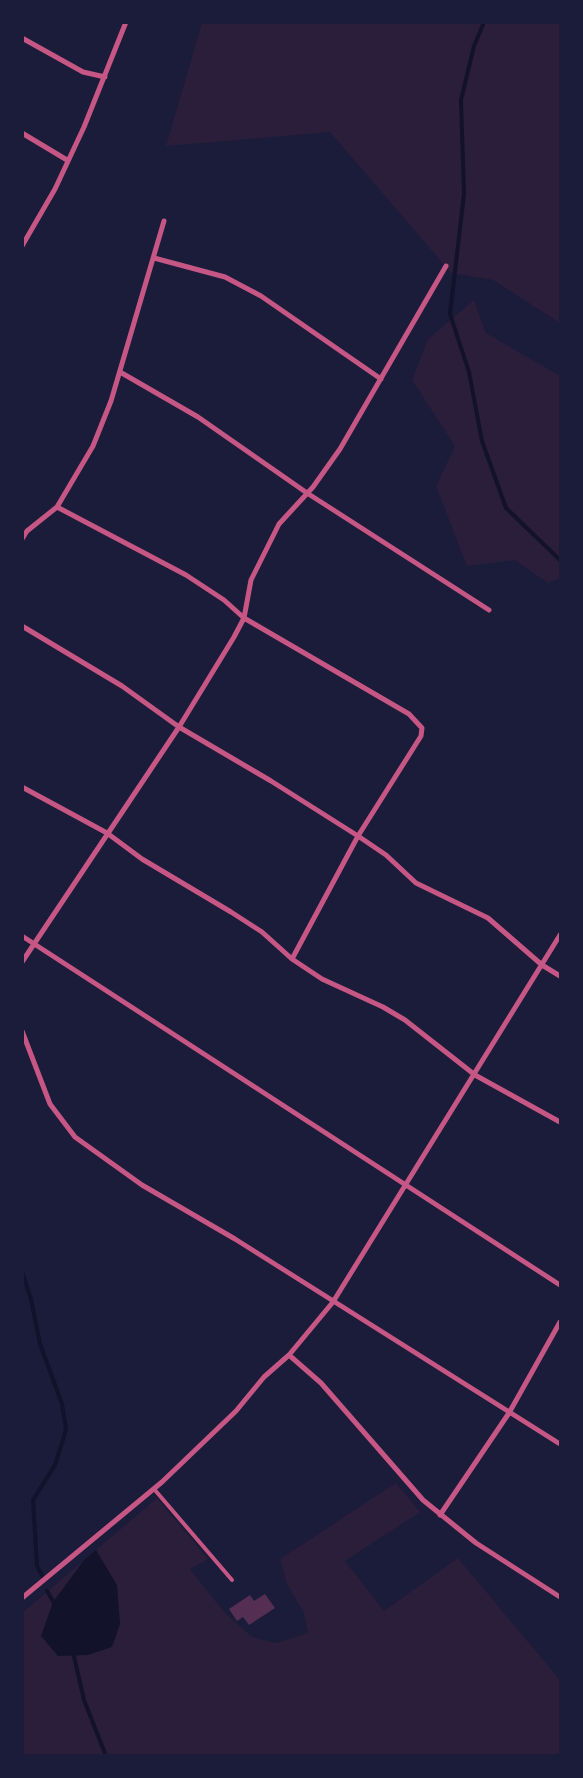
<!DOCTYPE html>
<style>
body{margin:0}
#map{position:relative;width:583px;height:1778px;overflow:hidden;background:#1b1b3a;font-family:"Public Sans",sans-serif}
canvas{display:block}
.frame{position:absolute;inset:0;border:24px solid #1b1b3a;pointer-events:none}
</style>
<div id="map">
<canvas width="583" height="1778"></canvas>
<div class="frame"></div>
</div>
<script>
const c = document.querySelector('canvas').getContext('2d');
c.lineJoin = 'round';
function fill(path, color) { c.fillStyle = color; c.fill(path, 'evenodd'); }
const toPath = rows => new Path2D(rows.map(r => 'M' + r).join(''));
function strokePath(path, color, width, dash) { c.strokeStyle = color; c.lineWidth = width; c.lineCap = dash ? 'butt' : 'round'; c.setLineDash(dash || []); c.stroke(path); }
fill(toPath([
 [202,23,560,23,560,323,493,280,451,273,330,132,166,146],
 [474,300,486,333,560,376,560,578,548,583,515,560,467,566,436,486,455,446,412,380,428,339],
 [396,1483,420,1512,345,1561,384,1611,458,1558,560,1680,560,1755,23,1755,22,1613,157,1498,208,1559,190,1569,224,1612,252,1637,276,1643,308,1633,304,1613,287,1584,280,1559]
]), '#2a1e3b');
fill(toPath([
 [96,1550,117,1585,120,1624,112,1647,88,1655,58,1656,41,1636,53,1602,84,1560]
]), '#12122b');
strokePath(toPath([
 [484,22,474,46,461,100,464,194,450,314,469,372,482,441,506,508,560,560],
 [22,1272,31,1299,40,1344,62,1404,66,1430,55,1465,33,1500,37,1566,43,1577],
 [47,1591,56,1606],
 [73,1652,84,1700,106,1756]
]), '#12122b', 4);
fill(toPath([
 [265,1594,275,1608,249,1625,243,1617,237,1621,229,1609,250,1595,254,1601]
]), '#542f53');
strokePath(toPath([
 [154,1489,232,1580]
]), '#c65784', 4);
strokePath(toPath([
 [22,38,83,72,105,77],
 [22,133,67,160],
 [22,246,55,189,84,127,126,22],
 [154,258,225,277,261,296,381,379],
 [120,372,198,417,307,493,489,610],
 [57,507,186,575,224,600,244,618,409,714,422,728,421,736,358,836,292,959],
 [22,539,27,531,57,507,93,446,111,401,164,221],
 [22,626,122,686,179,727,271,781,358,836,386,855,416,883,488,918,542,965,560,976],
 [22,787,107,833,142,859,231,912,262,932,292,959,322,979,383,1007,405,1020,475,1075,560,1122],
 [22,936,560,1285],
 [22,962,179,727,234,637,244,618,251,580,279,524,313,487,340,449,446,266],
 [22,1031,50,1104,75,1137,142,1185,235,1239,560,1444],
 [289,1355,321,1383,423,1500,476,1543,560,1597],
 [440,1515,509,1413,560,1322],
 [22,1598,162,1482,236,1411,264,1377,289,1355,333,1302,560,935]
]), '#c65784', 5);
</script>
